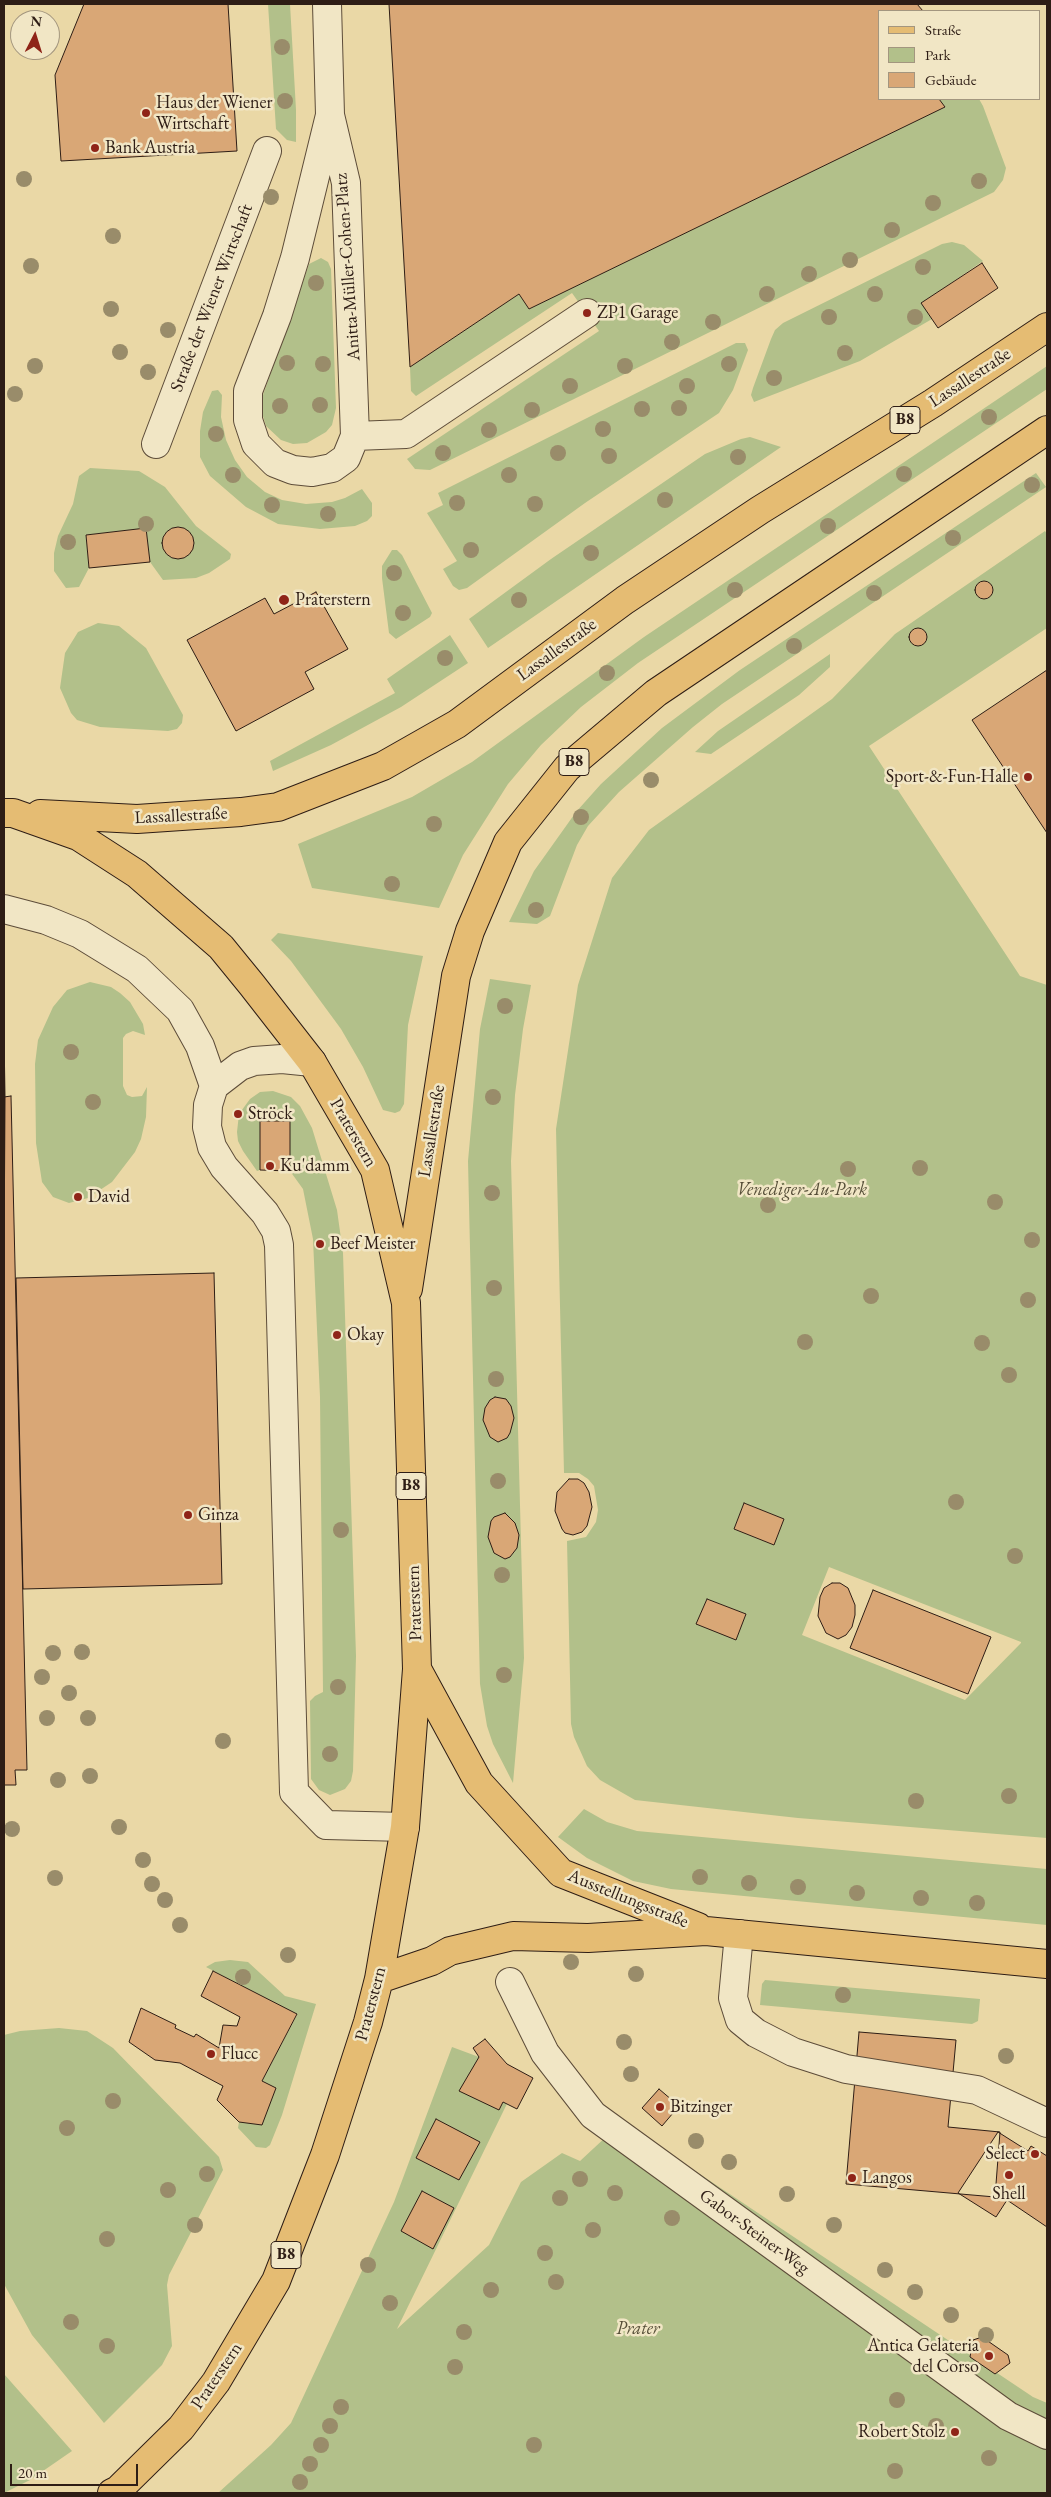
<!DOCTYPE html>
<meta charset="utf-8">
<style>
body{margin:0}
#map{position:relative;width:1051px;height:2497px;overflow:hidden;background:#ead8a6;font-family:"EB Garamond",serif}
canvas{display:block}
.frame{position:absolute;inset:0;border:5px solid #2e1d15;pointer-events:none}
.legend{position:absolute;left:878px;top:10px;width:162px;height:90px;box-sizing:border-box;background:#f1e6c5;border:1px solid #a3967f;margin:0;padding:6px 9px;list-style:none;font-size:15px;color:#2e1d15}
.legend li{display:flex;align-items:center;gap:10px;height:25px}
.legend b{width:25px;border:1px solid #a3967f}
.north{position:absolute;left:10px;top:10px;width:50px;height:50px;box-sizing:border-box;background:#f1e6c5;border:1px solid #a3967f;border-radius:50%;rotate:5deg;font-size:14px;font-weight:700;line-height:20px;text-align:center;color:#2e1d15}
.north::after{content:'';display:block;margin:auto;width:18px;height:22px;background:#8f2418;clip-path:polygon(50% 0,100% 100%,50% 72%,0 100%)}
.scale{position:absolute;left:10px;top:2464px;width:128px;height:22px;box-sizing:border-box;border:2px solid #2e1d15;border-top:0;padding-left:6px;font-size:15px;line-height:18px;white-space:nowrap;color:#2e1d15;-webkit-text-stroke:4px #f1e6c5;paint-order:stroke}
</style>
<div id="map">
<canvas width="1051" height="2497"></canvas>
<div class="frame"></div>
<ul class="legend">
<li><b style="height:6px;background:#e5bc73"></b>Straße</li>
<li><b style="height:14px;background:#b2c08a"></b>Park</li>
<li><b style="height:14px;background:#d9a776"></b>Gebäude</li>
</ul>
<div class="north">N</div>
<div class="scale">20 m</div>
</div>
<script>
const c = document.querySelector('canvas').getContext('2d');
c.lineJoin = 'round';
function fill(path, color) { c.fillStyle = color; c.fill(path, 'evenodd'); }
const toPath = rows => new Path2D(rows.map(r => 'M' + r).join(''));
function strokePath(path, color, width, dash) { c.strokeStyle = color; c.lineWidth = width; c.lineCap = dash ? 'butt' : 'round'; c.setLineDash(dash || []); c.stroke(path); }
function label(font, color, halo, rows, align = 'center') {
  c.font = font + ' "EB Garamond",serif'; c.lineWidth = 5; c.setLineDash([]); c.textBaseline = 'middle'; c.strokeStyle = halo; c.fillStyle = color; for (const [text, x, y, turn = 0] of rows) {
    c.save(); c.translate(x, y); c.rotate((+turn || 0) * Math.PI / 180); c.textAlign = isNaN(turn) ? turn : align; if (halo) c.strokeText(text, 0, 0); c.fillText(text, 0, 0); c.restore();
  }
}
fill(toPath([
 [268,4,290,4,296,110,296,142,287,140,276,129],
 [939,99,979,99,983,106,1006,168,1003,180,994,192,430,470,415,469,407,459,599,331,572,293,416,396,411,391,410,367,519,294,529,309,944,107],
 [952,242,964,245,983,261,922,303,932,319,860,361,754,402,751,395,753,388,771,339,775,330,783,323,942,244],
 [321,258,328,262,331,269,336,408,332,425,326,432,307,443,293,444,281,440,266,426,261,410,263,395,309,264],
 [736,343,745,343,748,350,733,390,719,413,585,503,467,588,459,590,453,586,443,569,457,561,427,513,443,505,438,493],
 [1047,366,1047,389,638,663,581,707,541,745,508,784,463,855,439,908,312,888,298,844,412,797,472,762,644,637],
 [218,390,222,395,221,417,226,440,235,460,247,477,265,492,282,500,306,504,332,502,345,498,362,489,372,503,372,516,367,521,355,526,320,529,278,524,246,507,210,476,200,457,200,431,203,412,212,391],
 [750,437,781,447,488,648,469,619,551,559,705,454,741,439],
 [90,468,139,471,165,487,196,526,228,551,231,554,230,559,209,573,196,578,163,580,150,562,146,528,86,535,89,568,79,587,66,588,54,571,54,553,58,536,73,504,79,476],
 [1036,473,1046,487,722,704,693,727,619,792,588,826,577,845,550,916,537,924,509,922,534,871,576,812,601,784,662,728,740,670],
 [1045,531,1047,534,1047,628,869,746,1020,976,1047,985,1047,1838,798,1818,635,1800,600,1780,587,1766,574,1737,571,1724,567,1541,586,1537,596,1522,598,1510,594,1486,588,1479,579,1473,564,1473,560,1306,556,1129,578,985,612,878,649,830,832,699,895,634],
 [744,1503,784,1519,774,1545,734,1529],
 [829,1567,1021,1642,1021,1643,965,1700,802,1635],
 [707,1599,746,1614,736,1639,697,1624],
 [392,550,397,550,402,555,432,613,430,617,396,639,389,633,382,578,382,566],
 [98,623,119,626,146,648,183,715,182,723,177,729,168,731,100,727,77,720,71,713,60,688,65,653,78,632],
 [450,635,468,663,401,707,331,745,273,771,270,761,395,693,387,679],
 [830,654,830,667,799,695,711,754,695,752,718,731],
 [278,933,423,956,408,1025,404,1104,400,1111,395,1113,383,1110,363,1067,341,1029,291,961,271,940],
 [490,979,531,985,523,1029,515,1095,511,1161,524,1658,513,1783,493,1744,487,1726,480,1684,468,1161,480,1029],
 [90,982,111,987,120,993,130,1002,143,1024,145,1035,133,1031,126,1034,123,1038,123,1086,127,1095,132,1097,142,1096,147,1087,146,1117,141,1139,135,1152,112,1182,88,1198,69,1203,53,1197,42,1182,36,1143,35,1064,38,1040,53,1007,67,990],
 [273,1091,291,1097,300,1106,312,1128,337,1210,343,1253,356,1656,353,1771,351,1781,345,1789,330,1795,319,1790,311,1779,310,1701,315,1696,323,1692,320,1397,313,1239,303,1189,290,1171,290,1121,260,1121,260,1170,257,1171,243,1151,238,1141,237,1132,239,1114,250,1099,260,1092],
 [584,1809,607,1822,637,1831,1047,1869,1047,1925,671,1889,633,1881,587,1858,558,1837],
 [230,1960,248,1962,285,1996,316,2004,282,2115,270,2145,266,2148,256,2147,238,2128,239,2122,262,2124,262,2081,297,2015,206,1967,215,1962],
 [765,1980,980,1999,978,2021,972,2024,760,2005,762,1984],
 [59,2028,87,2031,113,2048,219,2157,223,2170,169,2275,167,2285,172,2346,162,2365,104,2423,32,2335,4,2284,4,2035,20,2031],
 [452,2047,522,2073,397,2329,489,2245,521,2182,562,2153,580,2161,622,2122,1033,2397,1047,2403,1047,2493,218,2493,271,2445,291,2423,394,2202],
 [4,2374,72,2451,30,2480,4,2493]
]), '#b2c08a');
const building = toPath([
 [84,4,228,4,237,151,61,161,55,75,84,4],
 [389,4,917,4,923,11,880,11,880,99,939,99,945,107,529,309,519,294,410,367,389,4],
 [982,263,998,288,938,328,921,303,982,263],
 '162 543a16 16 0 1 1 32 0a16 16 0 1 1-32 0Z',
 [146,528,150,562,89,568,86,535,146,528],
 '975 590a9 9 0 1 1 18 0a9 9 0 1 1-18 0Z',
 [316,592,348,649,305,672,314,689,236,731,187,640,265,598,274,614,316,592],
 '909 637a9 9 0 1 1 18 0a9 9 0 1 1-18 0Z',
 [1047,670,1047,833,972,720,1047,670],
 [4,1034,5,1097,4,1262,4,1034],
 [11,1096,27,1770,15,1770,16,1785,4,1785,4,1097,11,1096],
 [260,1121,290,1121,290,1171,260,1170,260,1121],
 [214,1273,222,1584,23,1589,16,1278,214,1273],
 [495,1397,506,1399,511,1406,514,1418,510,1433,507,1438,498,1442,490,1437,483,1420,485,1408,490,1400,495,1397],
 [569,1479,578,1479,584,1483,589,1492,592,1507,587,1526,582,1532,573,1535,565,1533,562,1529,555,1511,557,1492,569,1479],
 [744,1503,784,1519,774,1545,734,1529,744,1503],
 [505,1513,515,1523,519,1535,517,1548,510,1557,505,1559,494,1553,488,1537,491,1521,494,1517,505,1513],
 [832,1583,840,1583,848,1588,855,1605,855,1615,852,1627,846,1635,838,1639,826,1633,818,1616,820,1597,824,1588,832,1583],
 [873,1590,991,1637,968,1694,850,1648,873,1590],
 [707,1599,746,1614,736,1640,696,1624,707,1599],
 [213,1971,297,2014,262,2081,276,2088,262,2125,239,2122,217,2100,223,2086,180,2063,155,2060,129,2042,141,2008,176,2025,175,2028,194,2037,196,2034,219,2048,223,2025,237,2026,240,2017,201,1996,213,1971],
 [859,2032,956,2040,948,2127,1000,2132,995,2197,846,2184,859,2032],
 [485,2039,507,2064,533,2078,517,2109,503,2102,499,2110,459,2091,479,2057,473,2048,485,2039],
 [659,2089,679,2106,662,2126,642,2108,659,2089],
 [436,2119,480,2142,459,2180,416,2158,436,2119],
 [998,2132,1028,2151,1031,2146,1047,2156,1047,2227,1007,2200,996,2217,958,2193,998,2132],
 [422,2191,454,2208,433,2249,401,2231,422,2191],
 [982,2337,1008,2355,1010,2363,995,2374,970,2357,973,2340,982,2337]
]);
fill(building, '#d9a776');
strokePath(building, '#2e1d15', 1);
const minor = toPath([
 [327,4,330,115,346,183,355,436,346,458,332,468,312,472,293,470,275,463,256,444,248,420,248,391,277,316,295,258,330,115],
 [355,436,406,434,587,313],
 [156,444,267,151],
 [4,909,46,920,80,934,137,969,180,1010,200,1046,214,1086],
 [312,1062,282,1059,254,1061,240,1066,214,1086,208,1105,207,1127,212,1147,224,1167,265,1213,276,1231,279,1245,294,1792,326,1825,405,1827],
 [739,1934,733,1998,740,2020,756,2033,793,2052,846,2069,977,2090,1047,2123],
 [510,1982,545,2053,593,2115,1008,2416,1047,2435]
]);
const major = toPath([
 [4,813,13,813,78,836,137,874,221,947,252,985,312,1062,375,1170,406,1303,417,1669,405,1827,379,1979,368,2022,325,2155,276,2281,216,2382,181,2428,118,2490,112,2493],
 [40,814,137,819,241,812,278,807,383,766,457,724,625,600,760,510,933,403,1047,327],
 [408,1289,456,976,470,931,508,842,567,768,656,693,1047,430],
 [417,1669,479,1783,561,1873,698,1927],
 [379,1979,432,1961,450,1951,513,1936,588,1938,706,1931,1047,1964]
]);
strokePath(minor, '#5d4c39', 30);
strokePath(major, '#2e1d15', 30);
strokePath(minor, '#f1e6c5', 28);
strokePath(major, '#e5bc73', 28);
c.fillStyle = '#998c6a';
for (const [x, y] of [
 [282,47],
 [285,101],
 [24,179],
 [979,181],
 [271,197],
 [933,203],
 [892,230],
 [113,236],
 [850,260],
 [31,266],
 [923,267],
 [809,274],
 [316,283],
 [767,294],
 [875,294],
 [111,309],
 [829,317],
 [915,317],
 [713,322],
 [168,330],
 [672,342],
 [120,352],
 [845,353],
 [287,363],
 [323,364],
 [729,364],
 [35,366],
 [625,366],
 [148,372],
 [774,378],
 [570,386],
 [687,386],
 [15,394],
 [320,405],
 [280,406],
 [679,408],
 [642,409],
 [532,410],
 [989,417],
 [603,429],
 [489,430],
 [216,434],
 [443,453],
 [558,453],
 [609,456],
 [738,457],
 [904,474],
 [233,475],
 [509,475],
 [1032,485],
 [665,500],
 [457,503],
 [535,504],
 [272,505],
 [328,514],
 [146,524],
 [828,526],
 [953,538],
 [68,542],
 [471,550],
 [591,553],
 [394,573],
 [735,590],
 [874,593],
 [519,600],
 [403,613],
 [794,646],
 [445,658],
 [607,673],
 [651,780],
 [581,817],
 [434,824],
 [392,884],
 [536,910],
 [505,1006],
 [71,1052],
 [493,1097],
 [93,1102],
 [920,1168],
 [848,1169],
 [492,1193],
 [995,1202],
 [768,1205],
 [1032,1240],
 [494,1288],
 [871,1296],
 [1028,1300],
 [805,1342],
 [982,1343],
 [1009,1375],
 [496,1379],
 [498,1481],
 [956,1502],
 [341,1530],
 [1015,1556],
 [502,1575],
 [82,1652],
 [53,1653],
 [504,1675],
 [42,1677],
 [338,1687],
 [69,1693],
 [47,1718],
 [88,1718],
 [223,1741],
 [330,1754],
 [90,1776],
 [58,1780],
 [1009,1796],
 [916,1801],
 [119,1827],
 [12,1829],
 [143,1860],
 [700,1877],
 [55,1878],
 [749,1883],
 [152,1884],
 [798,1887],
 [857,1893],
 [921,1898],
 [165,1900],
 [977,1903],
 [180,1925],
 [288,1955],
 [571,1962],
 [636,1974],
 [243,1977],
 [843,1995],
 [624,2042],
 [1006,2056],
 [631,2074],
 [113,2101],
 [67,2128],
 [696,2141],
 [729,2162],
 [207,2174],
 [580,2179],
 [168,2190],
 [615,2193],
 [787,2194],
 [560,2198],
 [672,2218],
 [195,2225],
 [834,2225],
 [593,2230],
 [107,2239],
 [545,2253],
 [368,2265],
 [885,2270],
 [556,2282],
 [491,2290],
 [915,2292],
 [390,2303],
 [951,2315],
 [71,2322],
 [464,2332],
 [986,2335],
 [107,2346],
 [455,2367],
 [897,2400],
 [341,2407],
 [330,2426],
 [936,2426],
 [321,2445],
 [534,2445],
 [989,2458],
 [310,2464],
 [895,2471],
 [300,2482]
]) { c.beginPath(); c.arc(x, y, 8, 0, 2 * Math.PI); c.fill(); }
for (const [x, y, r, color] of [
 [146,113,5,"#8f2418"],
 [95,148,5,"#8f2418"],
 [587,313,5,"#8f2418"],
 [284,600,6,"#8f2418"],
 [1028,777,5,"#8f2418"],
 [238,1114,5,"#8f2418"],
 [270,1166,5,"#8f2418"],
 [78,1197,5,"#8f2418"],
 [320,1244,5,"#8f2418"],
 [337,1335,5,"#8f2418"],
 [188,1515,5,"#8f2418"],
 [211,2054,5,"#8f2418"],
 [660,2107,5,"#8f2418"],
 [1035,2154,5,"#8f2418"],
 [1009,2175,5,"#8f2418"],
 [852,2178,5,"#8f2418"],
 [989,2356,5,"#8f2418"],
 [955,2432,5,"#8f2418"]
]) { const dot = new Path2D(); dot.arc(x, y, r, 0, 2 * Math.PI); c.fillStyle = color; c.fill(dot); strokePath(dot, '#f1e6c5', 2); }
for (const [x, y, w] of [
 [905,420,30],
 [574,762,30],
 [411,1486,30],
 [286,2255,30]
]) { const box = new Path2D(); box.roundRect(x - w / 2, y - 13.5, w, 27, 4); c.fillStyle = '#f1e6c5'; c.fill(box); strokePath(box, '#2e1d15', 1); }
label('bold 16px', '#2e1d15', null, [
 ["B8",905,420],
 ["B8",574,762],
 ["B8",411,1486],
 ["B8",286,2255]
]);
label('18px', '#2e1d15', '#f1e6c5', [
 ["Haus der Wiener",156,103],
 ["Wirtschaft",156,124],
 ["Bank Austria",105,148],
 ["ZP1 Garage",597,313],
 ["Praterstern",295,600],
 ["Sport-&-Fun-Halle",1018,777,"right"],
 ["Ströck",248,1114],
 ["Ku'damm",280,1166],
 ["David",88,1197],
 ["Beef Meister",330,1244],
 ["Okay",347,1335],
 ["Ginza",198,1515],
 ["Flucc",221,2054],
 ["Bitzinger",670,2107],
 ["Select",1025,2154,"right"],
 ["Langos",862,2178],
 ["Shell",1009,2194,"center"],
 ["Antica Gelateria",979,2346,"right"],
 ["del Corso",979,2367,"right"],
 ["Robert Stolz",945,2432,"right"]
], 'left');
label('18px', '#2e1d15', '#f1e6c5', [
 ["Anitta-Müller-Cohen-Platz",348,267,-94],
 ["Straße der Wiener Wirtschaft",212,298,-69],
 ["Lassallestraße",970,378,-33],
 ["Lassallestraße",557,650,-36],
 ["Lassallestraße",181,816,-3],
 ["Lassallestraße",432,1131,-81],
 ["Praterstern",353,1133,60],
 ["Praterstern",415,1603,-92],
 ["Ausstellungsstraße",628,1899,22],
 ["Praterstern",371,2004,-75],
 ["Gabor-Steiner-Weg",754,2232,36],
 ["Praterstern",217,2376,-56]
]);
label('italic 18px', '#564e38', '#f1e6c5', [
 ["Venediger-Au-Park",802,1190],
 ["Prater",638,2329]
]);
</script>
